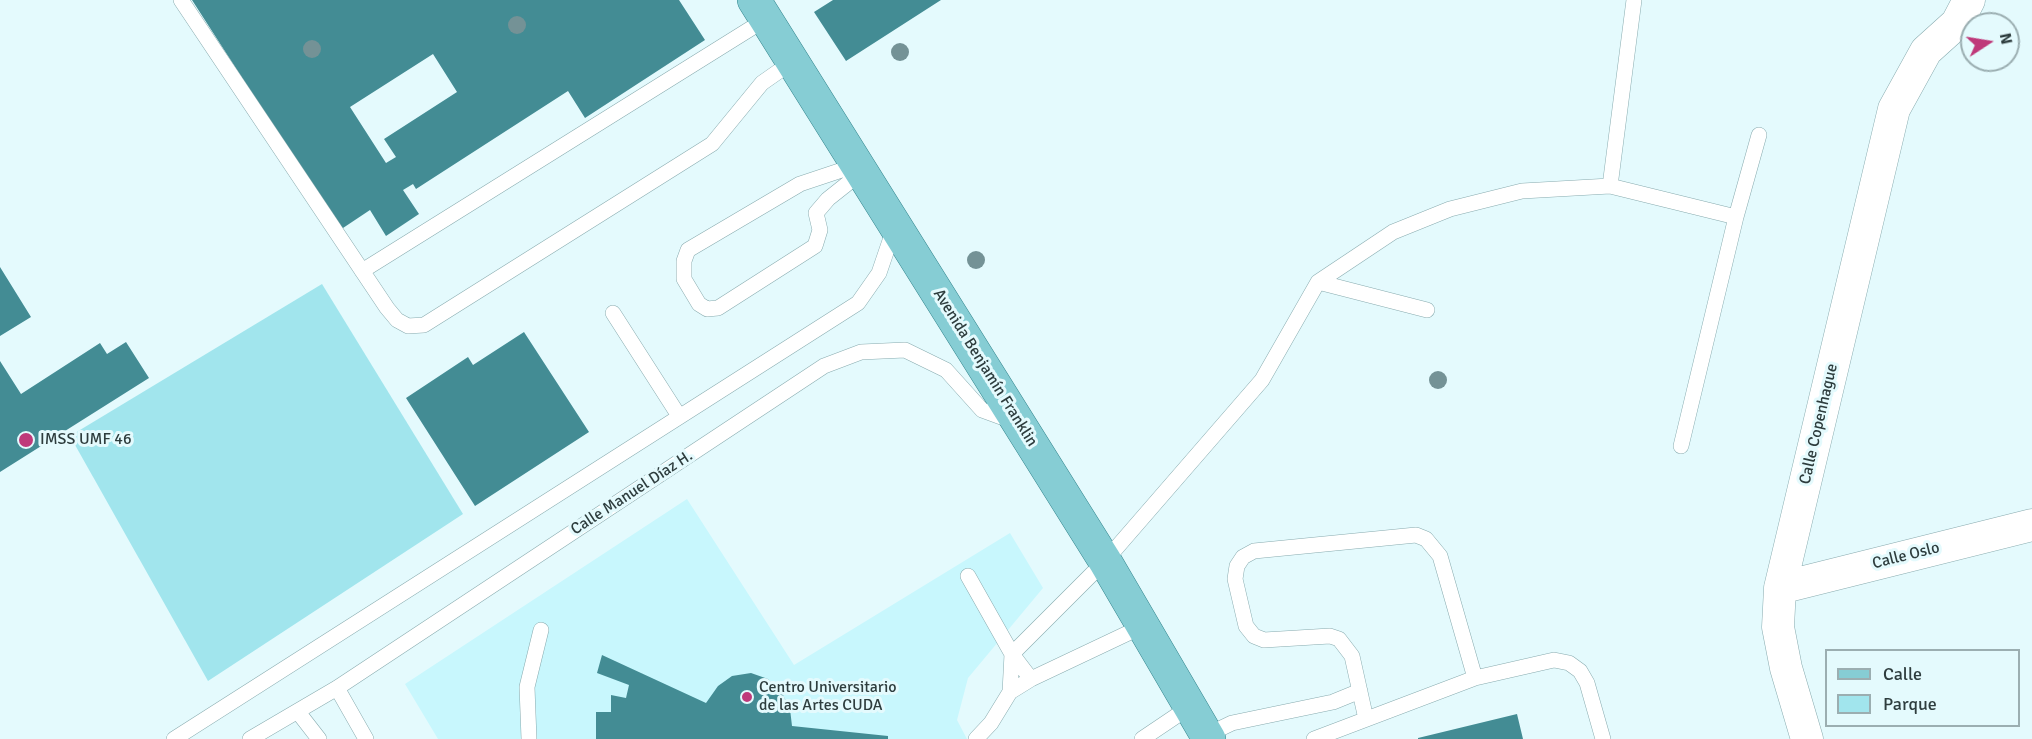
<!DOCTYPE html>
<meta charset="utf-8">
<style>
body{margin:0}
#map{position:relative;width:2032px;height:739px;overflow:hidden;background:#e4fafd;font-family:Signika,sans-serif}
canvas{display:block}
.legend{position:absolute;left:1825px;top:649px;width:195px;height:78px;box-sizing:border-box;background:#e4fafd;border:2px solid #9baeb1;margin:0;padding:8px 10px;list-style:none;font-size:18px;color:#2e3d3e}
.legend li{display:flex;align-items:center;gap:12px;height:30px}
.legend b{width:30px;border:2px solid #9baeb1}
.north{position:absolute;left:1960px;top:12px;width:60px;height:60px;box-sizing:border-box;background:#e4fafd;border:2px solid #9baeb1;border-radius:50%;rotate:78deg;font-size:16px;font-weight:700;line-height:24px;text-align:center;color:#2e3d3e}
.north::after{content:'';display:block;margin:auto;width:21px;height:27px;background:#bf397a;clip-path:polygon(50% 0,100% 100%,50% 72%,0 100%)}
</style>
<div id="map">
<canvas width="2032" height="739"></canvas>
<ul class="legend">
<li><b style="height:8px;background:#86cdd4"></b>Calle</li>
<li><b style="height:16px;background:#a1e5ed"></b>Parque</li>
</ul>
<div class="north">N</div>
</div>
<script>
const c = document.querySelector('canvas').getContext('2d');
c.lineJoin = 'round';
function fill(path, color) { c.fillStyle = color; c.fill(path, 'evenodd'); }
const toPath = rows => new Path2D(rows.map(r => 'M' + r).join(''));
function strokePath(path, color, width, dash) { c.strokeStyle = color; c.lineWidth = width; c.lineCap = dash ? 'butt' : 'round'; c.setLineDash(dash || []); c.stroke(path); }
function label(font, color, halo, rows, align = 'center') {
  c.font = font + ' Signika,sans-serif'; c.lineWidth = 6; c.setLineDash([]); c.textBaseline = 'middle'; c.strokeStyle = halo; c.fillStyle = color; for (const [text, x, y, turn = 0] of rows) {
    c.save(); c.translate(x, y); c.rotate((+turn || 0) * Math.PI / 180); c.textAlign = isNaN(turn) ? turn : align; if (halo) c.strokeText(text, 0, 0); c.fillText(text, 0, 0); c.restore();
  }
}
fill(toPath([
 [687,499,794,665,1010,533,1043,588,968,678,957,720,967,739,438,739,405,684]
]), '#c8f7fd');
fill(toPath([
 [322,284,463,514,208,681,70,436]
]), '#a1e5ed');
fill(toPath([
 [192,0,679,0,705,40,585,118,568,91,416,189,413,184,403,190,419,214,386,236,370,210,340,230],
 [433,54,457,92,384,139,396,157,386,163,350,107],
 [833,0,941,0,846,61,814,12],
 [0,267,31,317,0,336],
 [524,332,589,432,475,506,406,398,468,357,473,365],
 [126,342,149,378,0,472,0,361,21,394,100,343,107,354],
 [602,655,706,703,718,686,732,676,751,673,768,679,782,693,790,709,792,726,888,736,888,739,596,739,596,712,611,712,611,695,626,698,629,685,597,673],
 [1517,714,1523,739,1418,739,1418,738]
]), '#438c94');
const lane = toPath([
 [181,0,387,308,397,320,408,326,424,325,712,144,762,83,792,62],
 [857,165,800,184,688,250,684,261,684,279,699,304,707,309,718,308,815,246,820,230,816,213,828,199,862,172],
 [1610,186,1736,217,1759,135],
 [362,271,766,19],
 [1318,282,1427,310],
 [613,313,679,416],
 [1681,446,1736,217],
 [968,576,1012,654,1031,679],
 [337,688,366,739],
 [1010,692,1012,654,1105,561,1262,380,1318,282,1393,232,1450,209,1522,191,1610,186,1634,0],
 [298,712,319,739],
 [1366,719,1352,656,1339,639,1330,636,1264,640,1254,636,1246,626,1235,579,1237,566,1243,557,1254,551,1416,535,1426,539,1440,556,1475,678],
 [1207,735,1232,723,1333,702,1360,691],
 [174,739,858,303,879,273,895,226],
 [250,739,337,688,824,366,861,352,905,350,946,370,982,410,1012,421],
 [529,739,527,687,541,630],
 [976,739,991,723,1010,692,1031,679,1143,626],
 [1142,739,1191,706],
 [1314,739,1475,678,1554,660,1569,663,1580,671,1587,683,1603,739]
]);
const street = toPath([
 [1780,588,2032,525],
 [1807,739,1786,668,1778,627,1780,588,1894,109,1926,51,1957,23,1969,0]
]);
const primary = toPath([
 [754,0,1105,561,1209,739]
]);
strokePath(lane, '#88abaf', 16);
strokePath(street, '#88abaf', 33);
strokePath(primary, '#33858d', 34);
strokePath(lane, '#fff', 15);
strokePath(street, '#fff', 32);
strokePath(primary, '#86cdd4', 33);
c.fillStyle = '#749296';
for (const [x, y] of [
 [517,25],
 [312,49],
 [900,52],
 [976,260],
 [1438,380]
]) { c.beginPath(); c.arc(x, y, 9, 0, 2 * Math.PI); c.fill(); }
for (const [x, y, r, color] of [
 [26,440,8,"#bf397a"],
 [747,697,6,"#bf397a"]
]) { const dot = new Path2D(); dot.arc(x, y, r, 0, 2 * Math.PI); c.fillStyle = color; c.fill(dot); strokePath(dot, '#e4fafd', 2); }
label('16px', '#2e3d3e', '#e4fafd', [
 ["Avenida Benjamín Franklin",985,368,58],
 ["Calle Copenhague",1819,424,-77],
 ["Calle Manuel Díaz H.",632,493,-33],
 ["Calle Oslo",1906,556,-14]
]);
label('16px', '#2e3d3e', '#e4fafd', [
 ["IMSS UMF 46",40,440],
 ["Centro Universitario",759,688],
 ["de las Artes CUDA",759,706]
], 'left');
</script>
